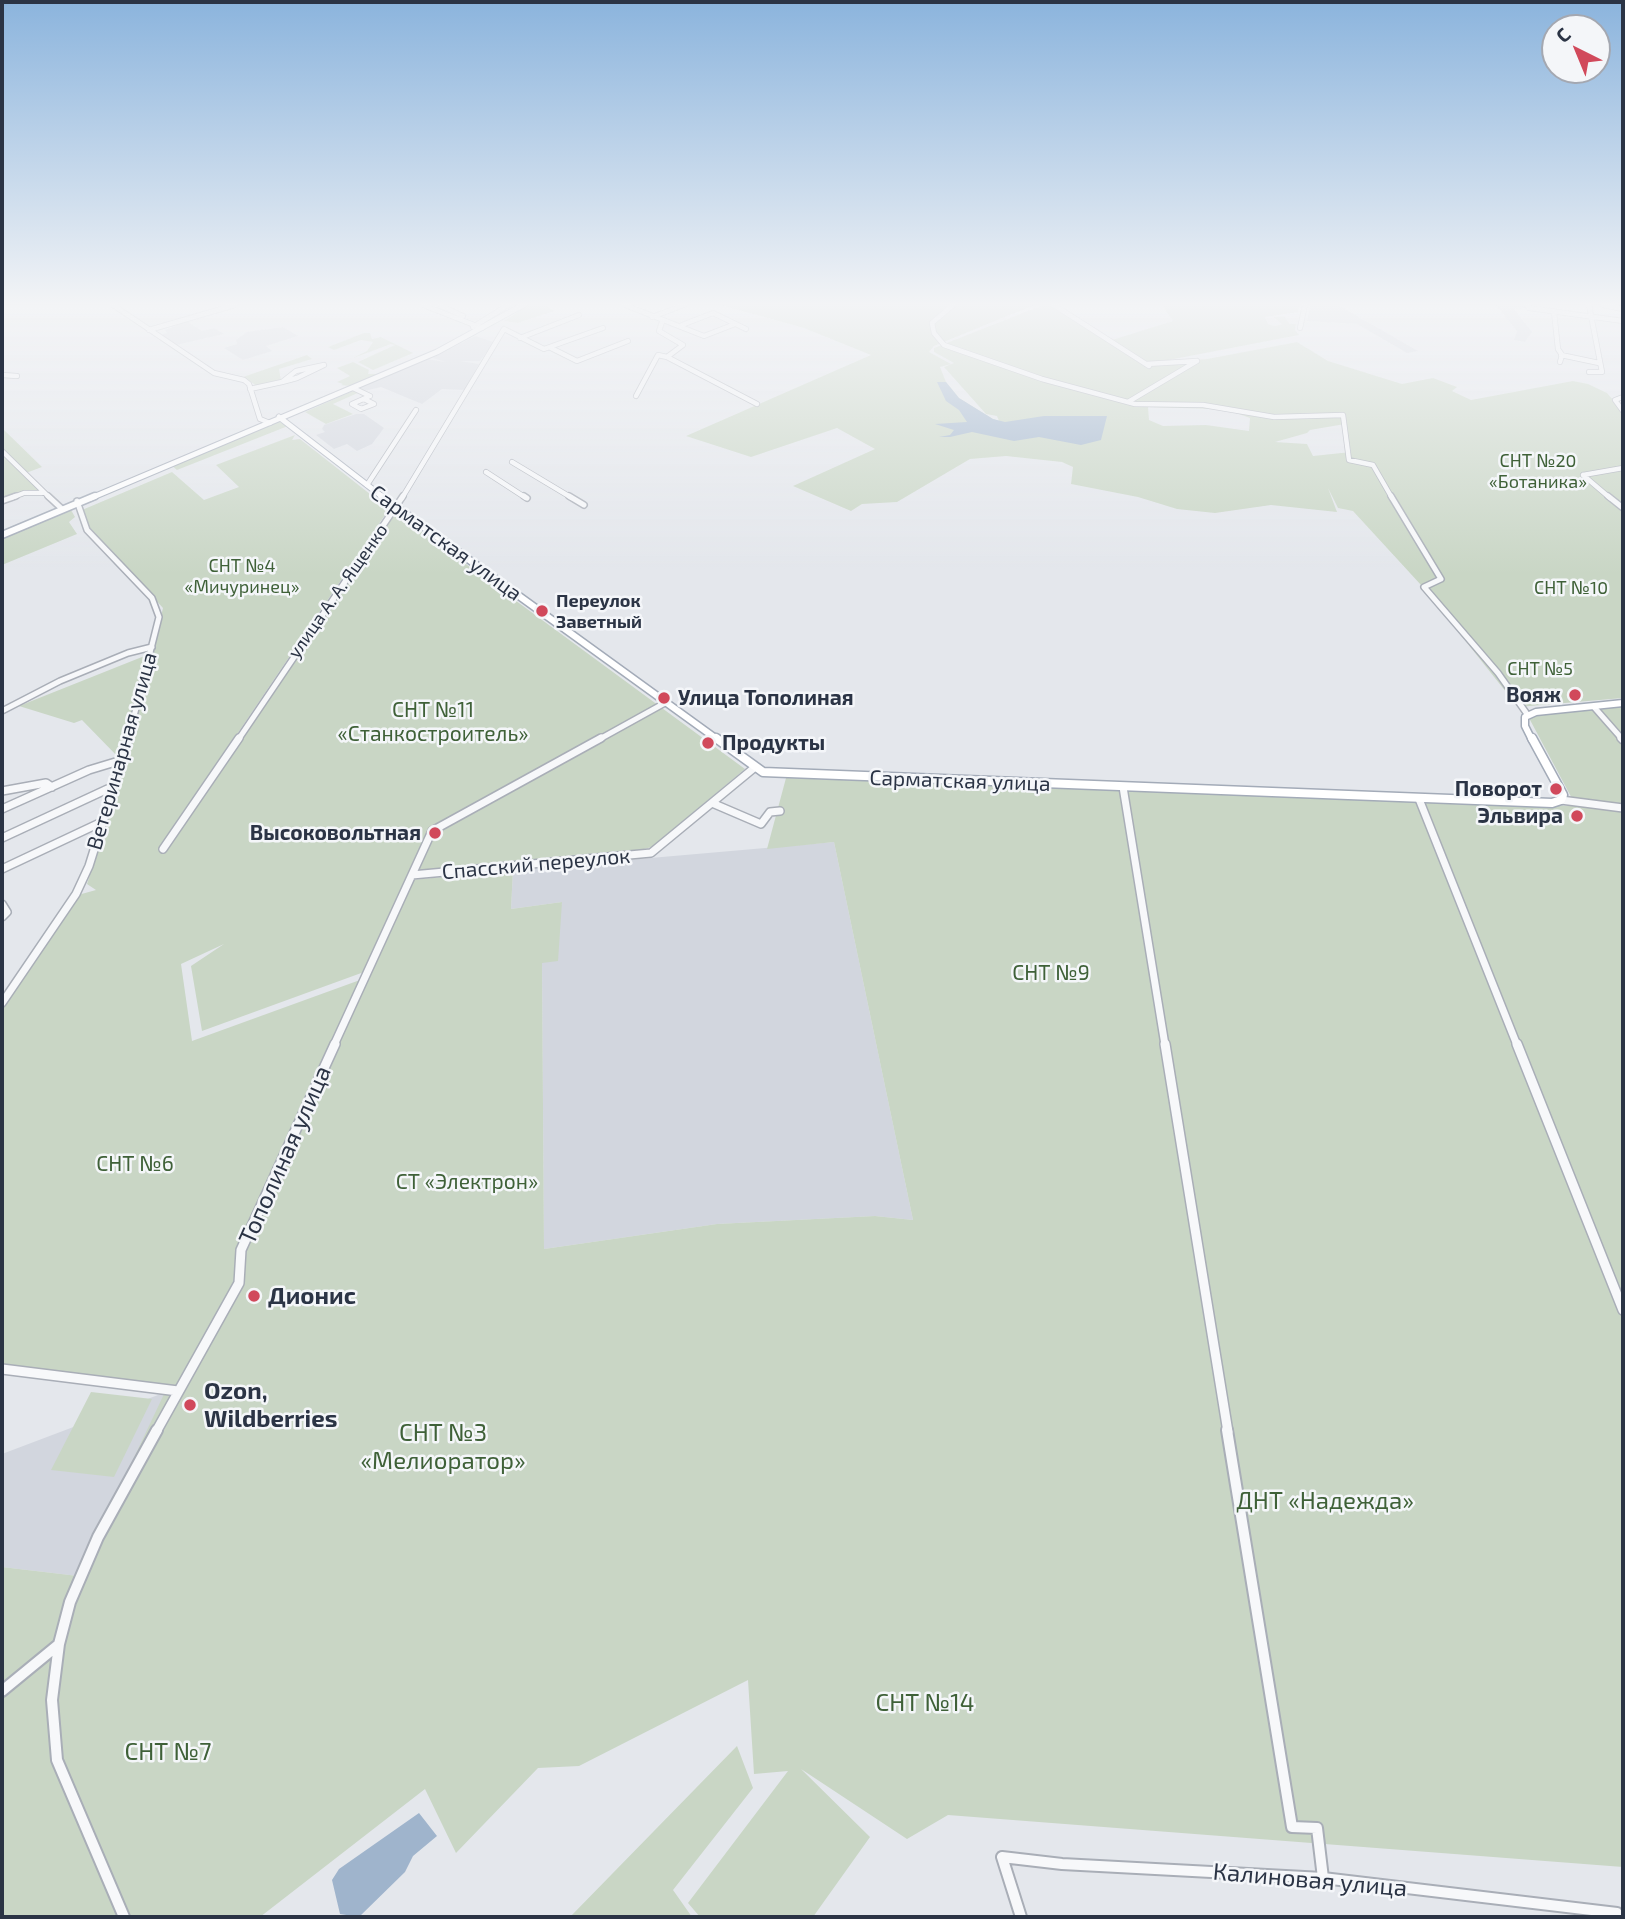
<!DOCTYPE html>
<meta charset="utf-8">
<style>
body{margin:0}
#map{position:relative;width:1625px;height:1919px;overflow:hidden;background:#e4e7ec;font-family:"Exo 2",sans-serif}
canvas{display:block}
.frame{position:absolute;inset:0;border:4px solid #2b3445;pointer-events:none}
.north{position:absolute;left:1541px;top:14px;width:70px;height:70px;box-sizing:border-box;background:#f4f6f9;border:2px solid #a4a8b1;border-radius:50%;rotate:317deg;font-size:19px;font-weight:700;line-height:28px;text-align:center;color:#2b3445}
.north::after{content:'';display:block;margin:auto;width:24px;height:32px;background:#d1495b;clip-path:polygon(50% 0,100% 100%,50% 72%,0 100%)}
</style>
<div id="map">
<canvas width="1625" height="1919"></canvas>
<div class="frame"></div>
<div class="north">С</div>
</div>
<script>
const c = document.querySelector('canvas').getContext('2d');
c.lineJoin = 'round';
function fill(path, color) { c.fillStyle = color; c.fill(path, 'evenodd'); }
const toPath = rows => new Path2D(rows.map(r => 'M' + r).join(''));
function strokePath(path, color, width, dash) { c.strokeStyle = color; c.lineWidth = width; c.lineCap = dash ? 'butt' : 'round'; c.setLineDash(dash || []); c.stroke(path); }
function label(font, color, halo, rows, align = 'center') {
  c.font = font + ' "Exo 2",sans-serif'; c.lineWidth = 5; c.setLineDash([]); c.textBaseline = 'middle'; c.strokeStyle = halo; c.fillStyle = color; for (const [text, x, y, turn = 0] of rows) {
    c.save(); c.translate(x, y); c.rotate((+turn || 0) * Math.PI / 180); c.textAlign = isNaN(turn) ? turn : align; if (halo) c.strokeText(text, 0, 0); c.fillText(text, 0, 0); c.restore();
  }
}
fill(toPath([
 [1310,305,1338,305,1418,351,1407,353,1357,324,1307,321],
 [1496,305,1524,305,1525,308,1514,309,1532,332,1525,342,1514,340,1517,331],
 [187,321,202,331,214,328,224,334,176,345,160,335,167,333,165,330],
 [283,327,298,336,266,346,272,351,243,360,224,348,237,344,236,340,247,332],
 [475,336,494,342,480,361,460,361,479,364,465,390,442,389,422,404,381,387,360,392,355,389,427,359,446,362,432,358],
 [356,414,364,414,384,428,372,444,357,451,347,444,334,449,316,435,325,432,322,429,324,425],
 [834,842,913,1220,875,1216,717,1224,544,1249,542,963,562,902,511,909,513,870],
 [166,1392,78,1576,2,1567,2,1454]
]), '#d2d6de');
fill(toPath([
 [528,305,546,305,554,311,518,323,504,321],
 [721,305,1034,305,934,346,929,352,951,364,940,367,946,382,959,398,993,419,999,421,997,416,986,414,944,367,954,363,934,352,934,348,1043,305,1059,305,1124,353,1146,362,1112,340,1173,321,1162,305,1299,305,1298,312,1265,317,1268,324,1275,326,1282,324,1273,317,1284,316,1290,324,1296,324,1295,330,1299,335,1153,363,1207,359,1297,342,1328,361,1402,384,1433,378,1457,387,1452,391,1471,400,1573,381,1588,384,1607,393,1623,411,1623,698,1518,707,1421,585,1353,511,1338,508,1328,488,1337,512,1271,505,1215,513,1177,509,1138,497,1071,484,1073,467,1062,462,1006,456,970,459,897,502,862,504,851,511,793,486,875,449,837,428,751,457,686,436,871,355,804,328],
 [1148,407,1216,409,1236,413,1250,418,1249,431,1206,425,1163,426,1149,420],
 [1345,424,1351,452,1313,456,1307,444,1275,442,1307,433,1310,430],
 [364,333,370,333,372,339,381,337,413,353,373,370,358,362,395,345,391,344,353,358,367,351,373,342,361,340,334,350,328,347],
 [307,355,312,359,279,369,281,381,257,386,243,377],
 [353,362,369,370,368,374,378,374,350,386,341,385,343,384,337,382,350,376,337,368],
 [355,390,360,392,333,404,353,414,326,424,305,412],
 [277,421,288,426,177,470,171,465],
 [2,428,42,467,26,473,45,493,24,493,2,503],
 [295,435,292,440,300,439,389,509,161,847,173,842,395,512,745,769,652,847,623,854,409,871,364,972,202,1031,191,966,224,944,181,964,192,1041,360,980,264,1202,412,880,513,870,511,909,562,902,558,961,542,963,544,1249,717,1224,875,1216,913,1220,834,842,767,849,786,778,1576,806,1529,718,1534,713,1623,706,1623,1867,948,1815,907,1839,801,1769,870,1837,813,1917,700,1917,688,1903,788,1771,754,1774,748,1680,579,1766,538,1768,456,1853,425,1789,260,1917,2,1917,2,1567,78,1576,165,1392,4,1374,2,1378,2,1003,78,895,96,890,87,884,129,752,163,608,88,526,82,510,172,472,204,500,239,487,216,465],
 [71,510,75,517,69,522,77,534,2,565,2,538],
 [147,655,119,758,82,720,74,723,19,706],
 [91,1392,152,1399,114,1477,51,1470],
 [737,1746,753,1788,673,1890,692,1917,570,1917]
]), '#c9d6c5');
fill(toPath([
 [937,382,946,382,959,398,993,419,1005,422,1044,416,1107,416,1101,440,1081,445,1039,437,1014,441,972,432,950,437,939,437,950,435,954,430,935,424,967,422,959,410,946,401],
 [419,1813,437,1836,413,1856,405,1872,359,1917,340,1914,332,1880,339,1869]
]), '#9fb4cc');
const minorFar4 = toPath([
 [113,305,214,373,244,380,249,384,260,419,270,423],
 [423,305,482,328],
 [625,305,704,336,735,324],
 [953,305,932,323,934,333,944,345,1042,379,1135,404,1203,405,1274,417,1343,415,1349,460,1373,465,1392,498],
 [1054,305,1149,366],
 [1527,305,1529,308,1623,321],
 [1589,305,1602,372,1589,372],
 [1603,305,1623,309],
 [441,306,463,316],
 [1554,312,1558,349,1562,355,1560,362],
 [652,317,684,305],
 [662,322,659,331,683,345,667,357,757,404],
 [682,325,713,313,746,329],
 [473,327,508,305],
 [1300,328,1305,305],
 [504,329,544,349,603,328],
 [149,330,235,305],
 [520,338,579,315],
 [551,348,577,361,628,341],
 [1561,355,1599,363],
 [1146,364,1197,361],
 [324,365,297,378,282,382,296,371,324,365],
 [2,375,17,376],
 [353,388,370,396,352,404,361,409,374,404,364,399],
 [250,389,282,382],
 [636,396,658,355,667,357],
 [1623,397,1615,400,1623,411],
 [1128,402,1197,361],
 [2,451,50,498],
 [512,462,572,498],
 [486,472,526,498],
 [1583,475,1610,498],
 [1583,475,1623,468],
 [367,485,416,410],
 [11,498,24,493,42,493],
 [402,498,504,329]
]);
const minorFar3 = toPath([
 [48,496,61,508],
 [524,496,527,498],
 [569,496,584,505],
 [1391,496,1441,579,1424,587,1498,673,1527,714],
 [1608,496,1623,508],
 [2,501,16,496],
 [77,501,87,530,152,598,159,617,128,740],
 [1594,707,1623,740],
 [2,711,60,681,128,653,152,647],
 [238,740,403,496],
 [598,740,663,704]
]);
const minorFar2 = toPath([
 [1621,738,1623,740],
 [1123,787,1165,1045],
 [2,791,46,783,52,787],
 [1419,799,1517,1045],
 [1561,800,1623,808],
 [712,803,761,824,770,812,780,811],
 [2,809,89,770,122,760],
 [2,838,114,786],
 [163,849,239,738],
 [2,869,104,821],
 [412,875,651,853,754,768],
 [2,904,7,912,2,917],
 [2,1003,76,894,89,866,129,738],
 [334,1045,432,831,601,738]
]);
const minorFar1 = toPath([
 [1165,1044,1228,1432],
 [1517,1044,1623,1310],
 [2,1369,178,1391],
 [156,1432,239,1283,241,1250,335,1044]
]);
const minor = toPath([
 [1227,1430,1292,1827,1317,1828,1323,1878],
 [2,1691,58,1645],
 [124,1917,57,1760,52,1700,59,1644,70,1602,98,1537,157,1430],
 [1021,1917,1002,1857,1062,1864,1323,1878,1617,1913]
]);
const majorFar2 = toPath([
 [279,417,384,498],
 [91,498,437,352,523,305]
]);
const majorFar1 = toPath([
 [381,496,718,740],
 [2,535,95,496],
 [1532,740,1525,726,1525,717,1536,712,1623,703]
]);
const major = toPath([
 [716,738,763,772,1552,803,1561,800,1563,795,1532,738]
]);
strokePath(minorFar4, '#a9aeb7', 6);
strokePath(minorFar3, '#a9aeb7', 8);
strokePath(minorFar2, '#a9aeb7', 10);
strokePath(minorFar1, '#a9aeb7', 12);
strokePath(minor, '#a9aeb7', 14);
strokePath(majorFar2, '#a3abb8', 7);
strokePath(majorFar1, '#a3abb8', 9);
strokePath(major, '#a3abb8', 11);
strokePath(minorFar4, '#f7f8fa', 4.5);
strokePath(minorFar3, '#f7f8fa', 5);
strokePath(minorFar2, '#f7f8fa', 7);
strokePath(minorFar1, '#f7f8fa', 9);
strokePath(minor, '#f7f8fa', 10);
strokePath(majorFar2, '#fff', 5);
strokePath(majorFar1, '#fff', 6);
strokePath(major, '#fff', 8);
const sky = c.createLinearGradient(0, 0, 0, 574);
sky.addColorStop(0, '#8bb4dd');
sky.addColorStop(0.53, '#f3f4f6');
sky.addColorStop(1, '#f3f4f600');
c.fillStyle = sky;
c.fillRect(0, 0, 1625, 574);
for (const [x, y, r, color] of [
 [542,611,7,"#d1495b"],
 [1575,695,7,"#d1495b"],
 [664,698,7,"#d1495b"],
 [708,743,7,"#d1495b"],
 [1556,789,7,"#d1495b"],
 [1577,816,7,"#d1495b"],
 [435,833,7,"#d1495b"],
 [254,1296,7,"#d1495b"],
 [190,1405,7,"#d1495b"]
]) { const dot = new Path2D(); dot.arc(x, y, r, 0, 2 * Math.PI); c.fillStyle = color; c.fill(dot); strokePath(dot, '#f4f6f9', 2.5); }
label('18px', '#3f6138', '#f4f6f9', [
 ["СНТ №20",1538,461],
 ["«Ботаника»",1538,482],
 ["СНТ №4",242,566],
 ["«Мичуринец»",242,587],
 ["СНТ №10",1571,588],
 ["СНТ №5",1540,669]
]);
label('18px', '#2b3445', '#f4f6f9', [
 ["улица А. А. Ященко",338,591,-55]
]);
label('bold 18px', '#2b3445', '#f4f6f9', [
 ["Переулок",556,601],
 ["Заветный",556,622]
], 'left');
label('21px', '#2b3445', '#f4f6f9', [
 ["Сарматская улица",446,543,36],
 ["Ветеринарная улица",122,751,-74],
 ["Сарматская улица",960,781,2],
 ["Спасский переулок",536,864,-5]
]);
label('bold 21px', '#2b3445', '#f4f6f9', [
 ["Вояж",1561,695],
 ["Улица Тополиная",678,698,"left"],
 ["Продукты",722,743,"left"],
 ["Поворот",1542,789],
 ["Эльвира",1563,816],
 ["Высоковольтная",421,833]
], 'right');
label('21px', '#3f6138', '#f4f6f9', [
 ["СНТ №11",433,710],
 ["«Станкостроитель»",433,734],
 ["СНТ №9",1051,973],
 ["СНТ №6",135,1164],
 ["СТ «Электрон»",467,1182]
]);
label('24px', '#2b3445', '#f4f6f9', [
 ["Тополиная улица",285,1155,-66],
 ["Калиновая улица",1310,1880,5]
]);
label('bold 24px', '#2b3445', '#f4f6f9', [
 ["Дионис",268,1296],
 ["Ozon,",204,1391],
 ["Wildberries",204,1419]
], 'left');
label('24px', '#3f6138', '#f4f6f9', [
 ["СНТ №3",443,1433],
 ["«Мелиоратор»",443,1461],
 ["ДНТ «Надежда»",1325,1501],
 ["СНТ №14",925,1703],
 ["СНТ №7",168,1752]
]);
</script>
